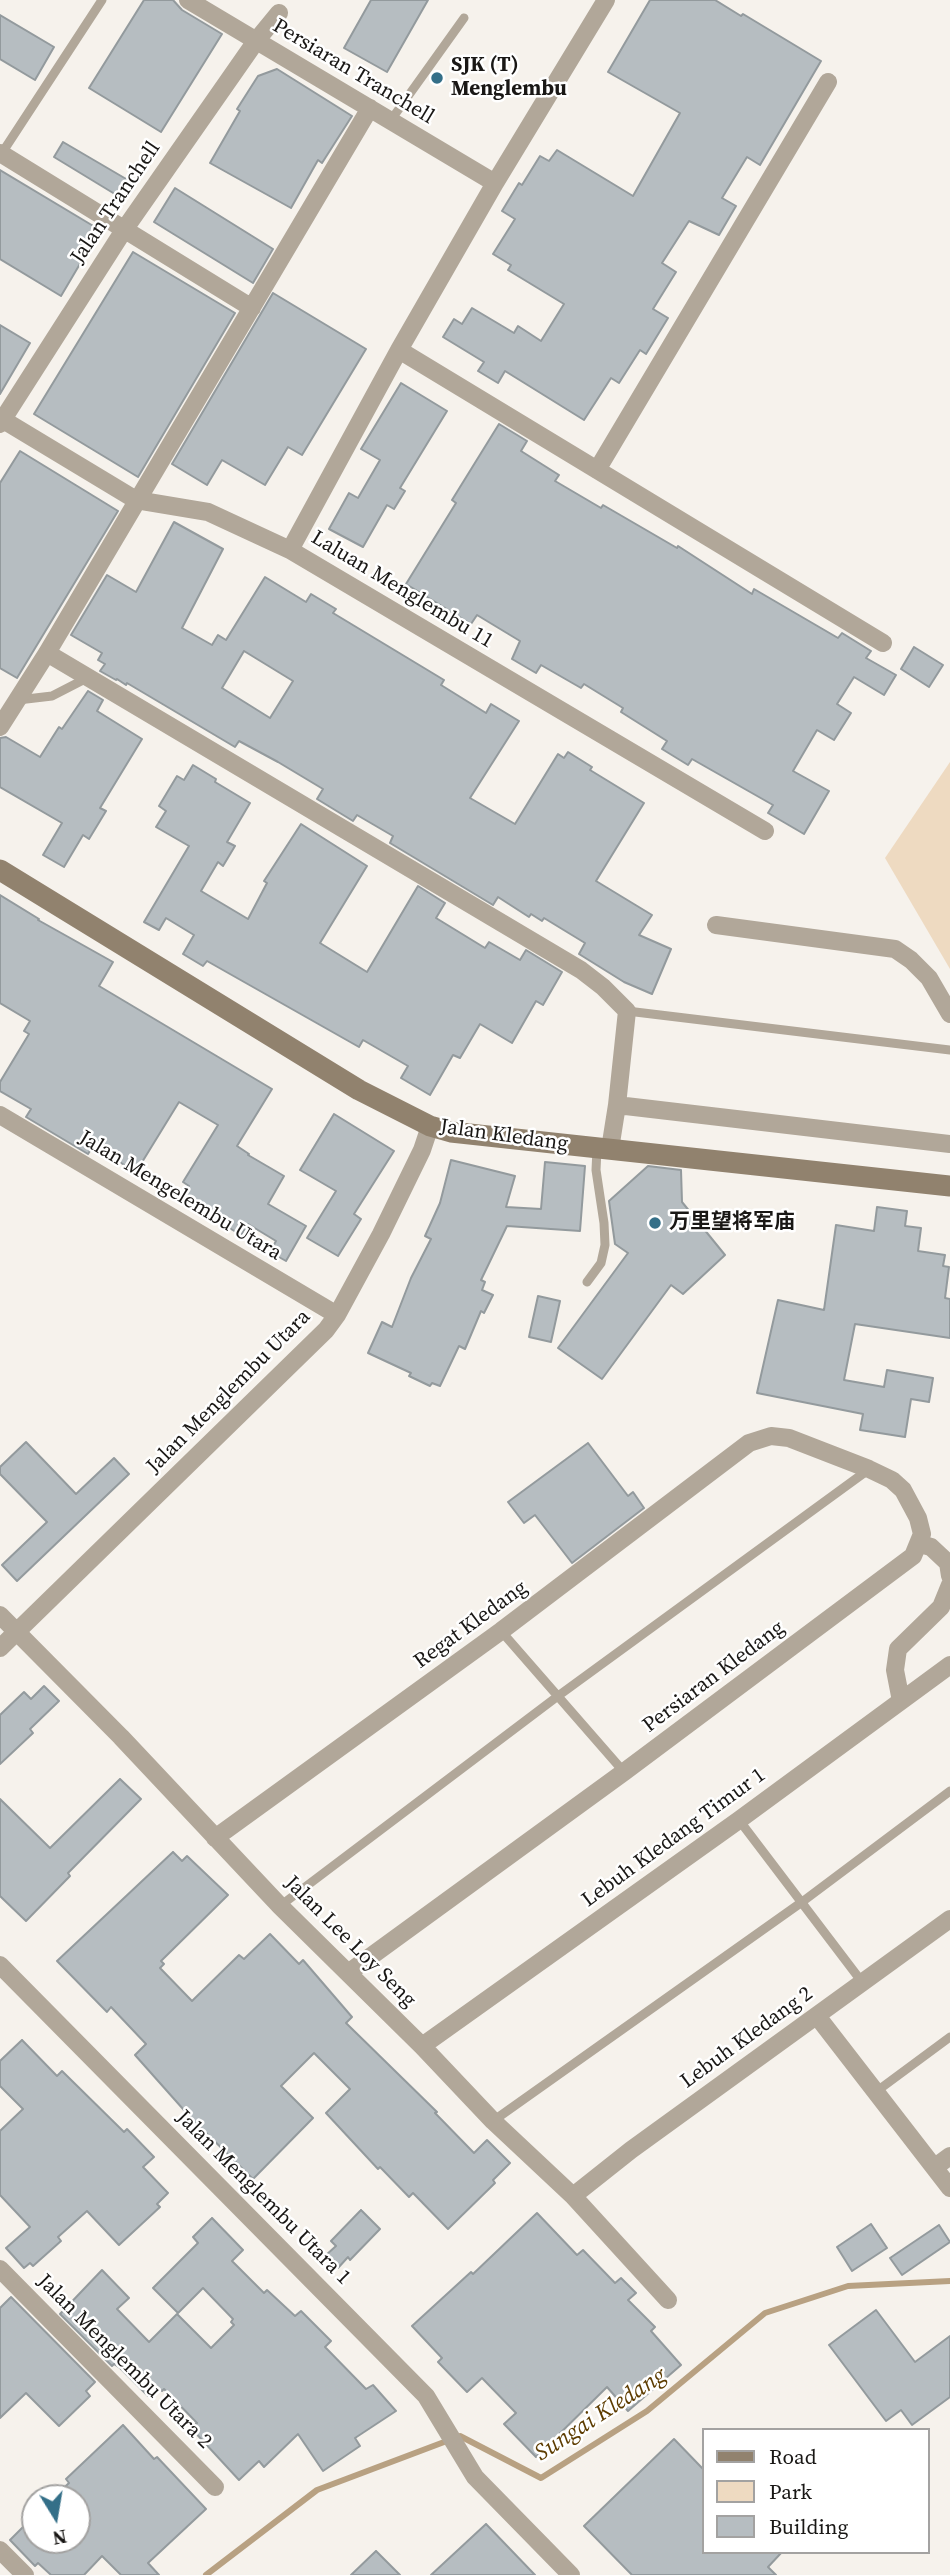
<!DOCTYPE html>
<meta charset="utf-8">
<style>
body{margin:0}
#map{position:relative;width:950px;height:2575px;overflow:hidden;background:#f6f2ec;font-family:"Source Serif 4",serif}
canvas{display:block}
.legend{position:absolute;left:702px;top:2428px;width:228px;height:126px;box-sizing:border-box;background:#fff;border:2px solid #a3a2a1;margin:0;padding:9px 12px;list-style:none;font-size:21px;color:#191715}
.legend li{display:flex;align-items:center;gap:14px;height:35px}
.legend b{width:35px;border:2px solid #a3a2a1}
.north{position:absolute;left:21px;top:2484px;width:70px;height:70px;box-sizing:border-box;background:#fff;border:2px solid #a3a2a1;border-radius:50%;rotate:169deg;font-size:19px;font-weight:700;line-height:28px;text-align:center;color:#191715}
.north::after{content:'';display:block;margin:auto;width:24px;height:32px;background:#346f88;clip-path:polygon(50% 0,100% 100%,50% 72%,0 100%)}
</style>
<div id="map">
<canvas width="950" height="2575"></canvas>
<ul class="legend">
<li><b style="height:9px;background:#91826e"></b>Road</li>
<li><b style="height:19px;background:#eedac1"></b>Park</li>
<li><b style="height:19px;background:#b6bdc1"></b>Building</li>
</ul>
<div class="north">N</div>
</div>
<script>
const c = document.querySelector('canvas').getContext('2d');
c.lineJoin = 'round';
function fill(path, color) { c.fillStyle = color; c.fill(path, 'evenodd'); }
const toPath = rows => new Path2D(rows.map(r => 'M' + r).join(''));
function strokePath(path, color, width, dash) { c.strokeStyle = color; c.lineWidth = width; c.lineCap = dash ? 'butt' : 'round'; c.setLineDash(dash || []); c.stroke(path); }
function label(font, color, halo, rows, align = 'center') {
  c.font = font + ' "Source Serif 4","Noto Sans SC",serif'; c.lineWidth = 5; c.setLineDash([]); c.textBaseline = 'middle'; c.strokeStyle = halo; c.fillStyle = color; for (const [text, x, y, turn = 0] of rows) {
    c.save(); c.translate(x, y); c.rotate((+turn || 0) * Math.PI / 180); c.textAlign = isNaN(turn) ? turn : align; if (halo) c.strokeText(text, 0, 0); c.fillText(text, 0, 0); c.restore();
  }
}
fill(toPath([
 [950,762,950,969,885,858]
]), '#eedac1');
strokePath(toPath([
 [206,2575,317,2490,460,2436,541,2478,647,2411,765,2313,848,2286,950,2281]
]), '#b8a182', 6);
const building = toPath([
 [144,0,173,0,182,10,222,34,161,132,89,88,144,0],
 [371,0,428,0,387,72,344,48,371,0],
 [650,0,715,0,741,16,743,14,821,61,760,165,747,157,722,198,736,206,719,235,689,221,662,263,676,272,653,309,668,318,646,354,640,350,619,383,611,378,584,420,505,371,498,383,478,371,484,362,443,337,454,319,462,324,472,308,514,333,518,326,541,341,564,304,508,270,511,265,493,254,515,219,502,211,519,183,522,185,540,156,549,161,557,150,633,196,680,113,608,72,650,0],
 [0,15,54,47,35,80,0,59,0,15],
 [277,69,352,116,322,163,318,160,291,208,210,163,240,111,237,109,258,76,277,69],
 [63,142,133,183,123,199,54,157,63,142],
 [0,170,100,230,61,296,0,259,0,170],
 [175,188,273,249,253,283,154,222,175,188],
 [133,252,235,313,138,477,34,414,133,252],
 [273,293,366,349,302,455,288,447,265,485,222,460,207,485,172,464,273,293],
 [0,325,30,343,0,394,0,325],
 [401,383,447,411,400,488,405,491,394,509,387,505,363,547,329,529,349,493,358,498,380,460,361,449,401,383],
 [499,424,527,441,521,451,559,475,555,481,601,508,603,505,677,548,678,546,752,594,754,589,838,638,842,633,871,651,866,658,896,675,884,695,854,677,837,704,851,713,834,740,817,730,793,771,829,791,804,834,768,813,773,805,692,759,688,765,662,749,667,741,621,712,623,708,584,684,581,688,541,665,536,673,512,659,520,641,477,615,471,624,406,584,456,503,452,500,499,424],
 [20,451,118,511,17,678,0,668,0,483,20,451],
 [174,522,223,549,182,628,212,645,218,635,226,640,265,577,306,602,311,594,336,609,333,613,444,680,441,685,486,713,491,704,519,721,470,798,515,824,558,754,564,758,568,752,592,767,590,770,644,803,596,881,652,915,639,935,671,949,652,994,624,982,579,954,585,943,544,918,542,921,531,914,529,917,498,897,493,905,390,843,393,836,357,815,353,821,317,799,323,789,278,762,239,741,235,747,127,683,126,685,117,679,116,680,100,671,105,664,98,660,102,653,71,635,107,575,136,592,174,522],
 [244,651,293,681,270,718,222,688,244,651],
 [914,647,943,665,929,687,901,669,914,647],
 [88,691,103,700,97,711,142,739,100,808,106,811,89,839,83,835,64,867,43,855,62,823,0,787,0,738,6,737,40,757,59,727,62,729,88,691],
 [193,765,216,779,215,782,250,803,227,842,235,846,223,866,218,862,201,891,248,919,267,883,264,881,301,824,367,866,320,943,367,972,418,886,445,903,436,918,485,948,489,942,520,960,526,950,562,972,543,1005,536,1001,512,1043,480,1024,460,1058,453,1055,430,1095,401,1078,408,1066,363,1040,359,1047,207,961,203,966,183,954,194,935,166,918,159,930,144,922,189,846,156,827,166,811,159,806,177,776,184,780,193,765],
 [0,895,39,919,38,920,113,962,99,986,272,1089,237,1146,249,1154,248,1155,284,1176,268,1204,306,1226,286,1261,270,1252,276,1241,248,1224,241,1235,181,1199,189,1186,183,1182,218,1125,179,1102,136,1172,93,1146,88,1154,26,1117,31,1109,0,1091,0,1082,29,1034,24,1031,30,1021,0,1003,0,895],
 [334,1114,394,1151,354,1214,361,1219,338,1256,307,1238,336,1191,300,1170,334,1114],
 [451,1160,515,1176,506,1207,541,1209,545,1162,585,1166,580,1231,507,1226,481,1280,485,1282,482,1290,493,1295,484,1313,481,1311,465,1349,459,1346,440,1386,432,1383,430,1386,409,1376,411,1373,368,1353,382,1322,392,1327,411,1278,431,1239,425,1236,440,1203,451,1160],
 [648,1166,681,1170,682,1202,725,1255,683,1294,671,1285,602,1379,558,1348,628,1253,615,1244,609,1201,648,1166],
 [877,1207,907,1211,905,1226,921,1228,918,1251,945,1255,943,1266,949,1267,945,1298,950,1299,950,1338,855,1324,844,1380,884,1387,887,1370,933,1378,929,1402,911,1399,905,1437,860,1430,863,1414,757,1393,778,1300,824,1310,836,1225,874,1231,877,1207],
 [538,1296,560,1301,551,1342,529,1337,538,1296],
 [26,1442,76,1494,114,1458,129,1474,17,1581,2,1565,47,1522,0,1474,0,1467,26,1442],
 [588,1443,628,1496,633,1492,644,1508,572,1563,535,1515,524,1523,508,1502,588,1443],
 [44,1686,59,1701,30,1729,33,1733,0,1764,0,1715,24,1692,31,1699,44,1686],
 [120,1779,141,1799,68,1873,70,1876,26,1921,0,1896,0,1799,50,1848,120,1779],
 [173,1852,182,1861,187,1856,228,1895,161,1961,164,1964,160,1968,192,2001,239,1955,244,1959,270,1934,299,1964,303,1960,352,2017,346,2023,437,2112,435,2113,474,2153,487,2140,510,2163,493,2180,495,2183,448,2229,413,2193,409,2197,380,2167,378,2169,326,2113,350,2089,314,2053,281,2086,313,2118,253,2179,191,2118,135,2055,146,2044,111,2007,107,2012,57,1961,173,1852],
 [22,2040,57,2076,62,2071,124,2132,127,2129,154,2157,143,2167,168,2193,157,2204,160,2207,119,2245,87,2211,58,2237,61,2241,33,2266,30,2263,24,2268,6,2248,30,2227,0,2195,0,2131,23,2109,0,2086,0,2061,22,2040],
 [361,2210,380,2229,350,2260,348,2257,338,2268,325,2256,336,2246,331,2241,361,2210],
 [537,2213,577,2255,583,2250,615,2283,621,2278,636,2293,628,2300,655,2327,651,2331,681,2365,628,2411,607,2387,536,2457,504,2424,516,2413,482,2378,467,2392,438,2362,442,2358,412,2326,471,2272,473,2274,537,2213],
 [212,2218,243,2250,232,2261,264,2293,267,2290,295,2316,301,2311,331,2341,325,2347,366,2389,373,2385,396,2411,355,2438,360,2446,323,2471,298,2434,264,2467,259,2461,239,2480,191,2428,197,2423,164,2389,162,2391,157,2387,148,2396,120,2368,114,2364,112,2366,60,2314,102,2270,129,2298,117,2309,149,2342,177,2314,211,2348,234,2325,231,2322,233,2319,203,2288,178,2313,153,2288,198,2243,193,2237,212,2218],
 [871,2224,887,2248,852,2271,837,2247,871,2224],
 [939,2225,950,2242,902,2275,890,2258,939,2225],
 [11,2297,95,2382,86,2391,90,2396,59,2426,26,2393,0,2418,0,2308,11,2297],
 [876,2310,915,2362,950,2336,950,2397,912,2425,901,2410,886,2421,829,2345,876,2310],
 [123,2425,154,2459,157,2457,206,2509,148,2563,159,2575,121,2575,102,2556,84,2575,51,2575,38,2563,35,2566,10,2540,35,2515,35,2540,77,2540,77,2498,53,2498,69,2483,66,2479,123,2425],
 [674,2439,703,2469,703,2552,782,2552,768,2567,776,2575,632,2575,584,2526,674,2439],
 [486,2524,535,2575,431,2575,486,2524],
 [376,2551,400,2575,351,2575,376,2551]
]);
fill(building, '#b6bdc1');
strokePath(building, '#939a9d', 2);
strokePath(toPath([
 [391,120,464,18],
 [0,156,102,0],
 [18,700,52,696,87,678],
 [627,1011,950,1050],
 [587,1282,601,1263,605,1245,604,1223,596,1170,597,1149],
 [501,1631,624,1772],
 [739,1820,862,1982],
 [280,1906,558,1696,868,1470],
 [877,2091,950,2037],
 [493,2121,802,1902,950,1791]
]), '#b1a799', 9);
strokePath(toPath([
 [188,0,495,183],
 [0,153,252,308],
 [399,350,883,643],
 [0,418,136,500,208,512,290,550,765,831],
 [0,424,124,230,256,41,279,13],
 [597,470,828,82],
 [290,550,399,350,495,183,606,0],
 [47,653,581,970,603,987,627,1011,617,1105],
 [0,727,47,653,370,108],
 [716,925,895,949,911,960,929,978,950,1014],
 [0,1115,337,1315],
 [610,1149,617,1105,950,1144],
 [920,1544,931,1547,948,1563,950,1576],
 [0,1615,121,1737,280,1906,422,2046,493,2121,573,2196,668,2300],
 [0,1648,326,1330,337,1315,381,1234,422,1150,430,1126],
 [901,1701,895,1670,898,1649,941,1607,950,1585],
 [215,1838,501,1631,749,1443,771,1436,789,1438,869,1469,892,1480,903,1490,918,1518,922,1534,913,1556,624,1772,348,1973],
 [0,1965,426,2396,475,2477,571,2575],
 [817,2016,950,2188],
 [422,2046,739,1820,950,1665],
 [935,2167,950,2156],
 [573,2196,631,2150,950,1919],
 [0,2269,215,2487],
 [0,2550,25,2575]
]), '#b1a799', 18);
strokePath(toPath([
 [0,870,359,1090,430,1126,451,1132,950,1186]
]), '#91826e', 21);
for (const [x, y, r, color] of [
 [437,78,7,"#346f88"],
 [655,1223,7,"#346f88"]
]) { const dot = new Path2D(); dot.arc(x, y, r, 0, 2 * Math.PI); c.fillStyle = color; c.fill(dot); strokePath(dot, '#fff', 2.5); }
label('bold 21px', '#191715', '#fff', [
 ["SJK (T)",451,66],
 ["Menglembu",451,90],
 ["万里望将军庙",669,1223]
], 'left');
label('21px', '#191715', '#fff', [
 ["Persiaran Tranchell",353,72,31],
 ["Jalan Tranchell",116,203,-56],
 ["Laluan Menglembu 11",402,590,31],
 ["Jalan Kledang",504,1136,8],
 ["Jalan Mengelembu Utara",180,1196,31],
 ["Jalan Menglembu Utara",229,1392,-45],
 ["Regat Kledang",471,1625,-36],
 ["Persiaran Kledang",714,1677,-37],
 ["Lebuh Kledang Timur 1",674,1838,-36],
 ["Jalan Lee Loy Seng",350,1942,45],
 ["Lebuh Kledang 2",747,2038,-36],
 ["Jalan Menglembu Utara 1",263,2198,45],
 ["Jalan Menglembu Utara 2",124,2362,45]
]);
label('italic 23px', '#5d3c01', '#fff', [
 ["Sungai Kledang",601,2415,-33]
]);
</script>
